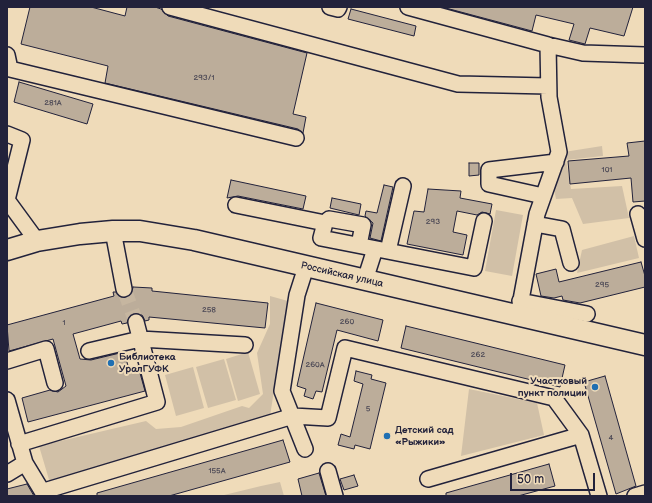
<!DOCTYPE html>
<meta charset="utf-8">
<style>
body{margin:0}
#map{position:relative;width:652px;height:503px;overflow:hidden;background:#efdbb9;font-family:"Balsamiq Sans",sans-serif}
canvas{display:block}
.frame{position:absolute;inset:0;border:8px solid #22223b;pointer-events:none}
.scale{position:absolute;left:510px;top:473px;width:85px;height:18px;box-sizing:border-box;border:2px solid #22223b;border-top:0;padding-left:5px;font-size:12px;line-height:14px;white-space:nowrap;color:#22223b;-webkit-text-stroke:3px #efdbb9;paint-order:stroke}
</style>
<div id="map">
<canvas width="652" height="503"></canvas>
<div class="frame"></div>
<div class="scale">50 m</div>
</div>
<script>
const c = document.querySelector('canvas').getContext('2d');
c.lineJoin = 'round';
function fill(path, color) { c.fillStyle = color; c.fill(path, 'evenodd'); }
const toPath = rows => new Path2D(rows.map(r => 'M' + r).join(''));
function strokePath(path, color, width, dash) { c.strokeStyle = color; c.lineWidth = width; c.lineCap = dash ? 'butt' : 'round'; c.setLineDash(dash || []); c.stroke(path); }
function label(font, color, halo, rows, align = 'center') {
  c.font = font + ' "Balsamiq Sans",sans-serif'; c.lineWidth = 4; c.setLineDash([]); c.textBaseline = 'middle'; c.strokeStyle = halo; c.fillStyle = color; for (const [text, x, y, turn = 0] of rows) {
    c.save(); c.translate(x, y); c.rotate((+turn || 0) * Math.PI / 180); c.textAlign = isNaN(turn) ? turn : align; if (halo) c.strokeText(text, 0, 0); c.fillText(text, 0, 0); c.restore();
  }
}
fill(toPath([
 [602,146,603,156,566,160,571,189,622,186,629,218,583,224,572,198,556,199,552,179,564,152],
 [496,210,523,215,512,276,485,271],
 [634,236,639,258,577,273,582,250],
 [270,296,288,301,270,416,50,483,39,446,146,421,156,429,181,427,242,406,249,408,263,394,257,353,270,324],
 [248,352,260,394,238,401,226,359],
 [224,359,236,400,208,408,196,367],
 [193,367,204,408,176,416,165,375],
 [469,389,537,403,544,435,461,456],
 [280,482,284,496,220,496,261,486]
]), '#d1c0a7');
const building = toPath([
 [30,7,91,7,125,16,127,7,155,7,161,9,168,16,307,53,293,114,306,117,303,133,298,129,105,83,108,66,21,44,30,7],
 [442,7,633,7,624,36,590,28,585,44,569,40,574,24,536,15,532,31,442,7],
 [351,9,416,26,414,36,348,19,351,9],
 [19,82,93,104,87,124,14,102,19,82],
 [645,141,645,201,633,202,631,178,570,184,568,161,629,156,627,143,645,141],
 [469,163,479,163,479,175,469,176,469,163],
 [231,180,306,196,303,209,238,196,227,198,231,180],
 [384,185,393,187,381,241,370,238,373,223,365,216,366,211,377,213,384,185],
 [428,189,461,191,460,198,492,204,490,214,482,212,477,215,457,211,453,232,467,235,463,255,407,244,414,211,424,212,428,189],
 [332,198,361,204,359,215,330,208,332,198],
 [641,262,645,276,645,287,580,303,563,300,562,296,554,298,541,296,536,274,556,269,559,282,641,262],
 [133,287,152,288,152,291,268,303,265,328,149,317,149,320,145,321,142,315,134,313,129,316,127,323,122,324,121,321,73,334,80,359,91,360,124,352,129,369,138,366,145,391,28,422,22,398,50,390,58,392,66,386,53,339,9,351,7,325,114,296,113,292,116,292,121,297,126,298,132,292,133,287],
 [316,303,383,320,378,341,337,330,322,392,316,391,313,399,304,396,306,389,297,386,316,303],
 [406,326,565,365,560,387,401,348,406,326],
 [356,371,372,375,371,379,386,383,370,449,355,445,354,449,338,445,341,434,350,437,363,384,354,381,356,371],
 [605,376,636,486,616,494,584,382,605,376],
 [283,440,290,462,169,496,97,496,97,493,283,440],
 [549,464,555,486,518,496,446,496,446,493,549,464],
 [319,473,326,496,302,496,298,479,319,473],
 [354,475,358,486,344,490,340,479,354,475],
 [27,484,34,496,7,496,7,489,27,484]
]);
fill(building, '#bcad9a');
strokePath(building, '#22223b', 1);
strokePath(toPath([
 [124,289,136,322]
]), '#c6b6a0', 15, [15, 8]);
const minor = toPath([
 [170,7,458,84,548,86],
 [330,7,338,9,339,7],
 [408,7,548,45,583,53,645,55],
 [7,55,10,69,296,138],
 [7,134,22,140,7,200],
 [543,196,489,184,489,170,556,162],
 [7,200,37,241],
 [236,205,325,223,321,238,474,268,484,221],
 [638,214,645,239],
 [325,223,329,219,363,225,359,245],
 [535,224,562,229,571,263],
 [113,231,124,289],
 [388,251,403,186],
 [365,280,375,249],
 [520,301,587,314],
 [518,316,537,214,559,152,549,97,548,45],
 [89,351,140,339,245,345],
 [7,361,46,349,55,383],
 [7,400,25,463,45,496],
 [19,444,157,402,136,322],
 [305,449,282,391,297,295,306,267],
 [328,471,335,496],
 [7,474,25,463],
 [428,479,581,435],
 [44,491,293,416,328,418,345,348,554,398,581,435,599,496],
 [635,496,645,493]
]);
const major = toPath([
 [7,250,37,241,80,234,113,231,140,231,194,240,645,345]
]);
strokePath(minor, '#22223b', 18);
strokePath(major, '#22223b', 23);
strokePath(minor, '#efdbb9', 15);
strokePath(major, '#efdbb9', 20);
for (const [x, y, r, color] of [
 [111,363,4,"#1f6fb2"],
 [595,387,4,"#1f6fb2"],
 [387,436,4,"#1f6fb2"]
]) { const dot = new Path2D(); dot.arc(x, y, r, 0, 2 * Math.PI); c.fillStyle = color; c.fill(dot); strokePath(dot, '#efdbb9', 1.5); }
label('8px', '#484553', null, [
 ["293/1",204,78],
 ["281А",53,103],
 ["101",607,170],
 ["293",433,222],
 ["295",602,285],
 ["258",209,310],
 ["260",347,322],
 ["1",64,323],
 ["262",478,355],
 ["260А",315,365],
 ["5",368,409],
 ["4",611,438],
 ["155А",217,471]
]);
label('10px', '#22223b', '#efdbb9', [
 ["Российская улица",342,275,13]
]);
label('bold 10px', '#22223b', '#efdbb9', [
 ["Библиотека",119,357],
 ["УралГУФК",119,369],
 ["Участковый",587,381,"right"],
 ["пункт полиции",587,393,"right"],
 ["Детский сад",395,430],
 ["«Рыжики»",395,442]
], 'left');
</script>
